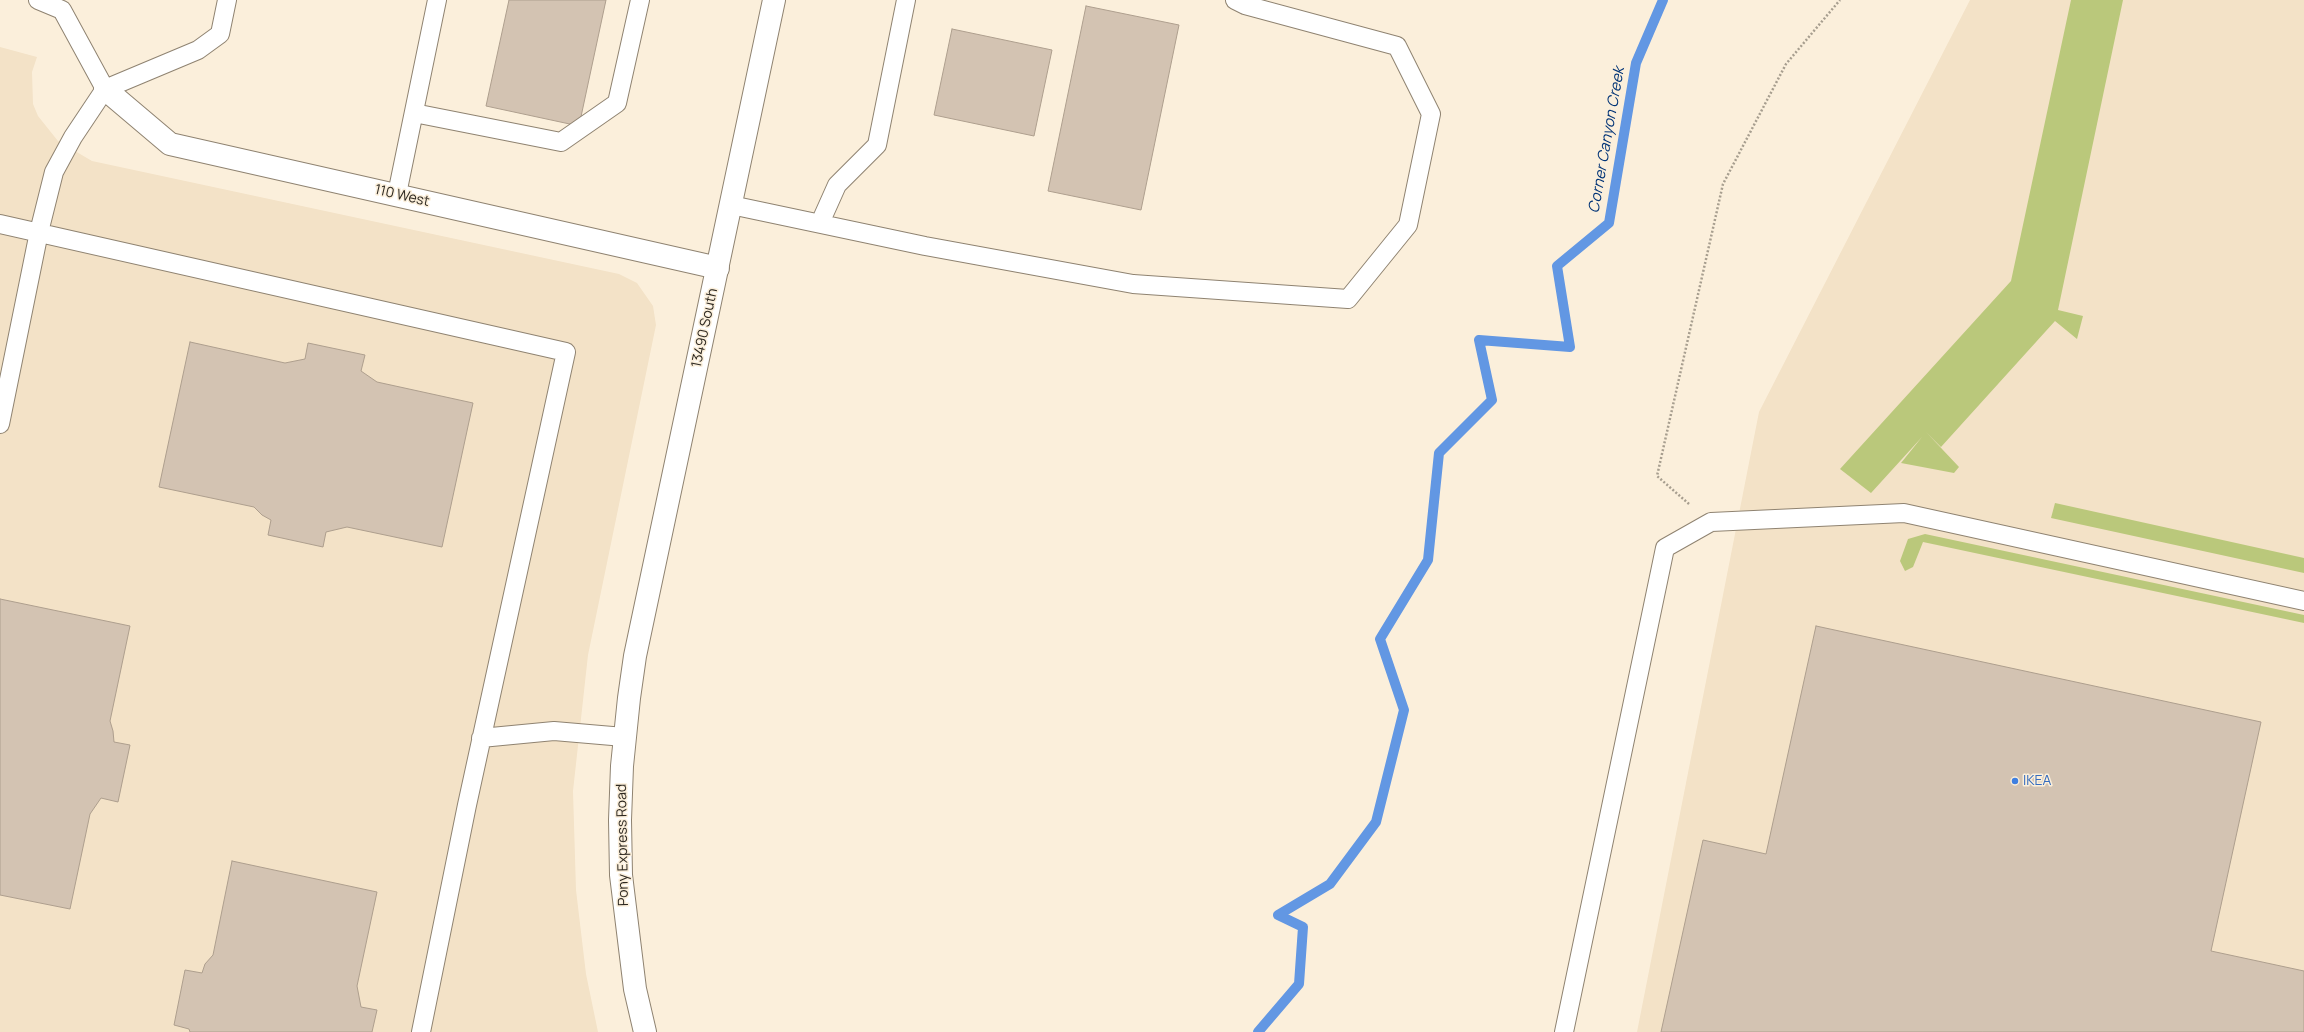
<!DOCTYPE html>
<style>
body{margin:0}
canvas{display:block;background:#fbefdb}
</style>
<canvas width="2304" height="1032"></canvas>
<script>
const c = document.querySelector('canvas').getContext('2d');
c.lineJoin = 'round';
function fill(path, color) { c.fillStyle = color; c.fill(path, 'evenodd'); }
const toPath = rows => new Path2D(rows.map(r => 'M' + r).join(''));
function strokePath(path, color, width, dash) { c.strokeStyle = color; c.lineWidth = width; c.lineCap = dash ? 'butt' : 'round'; c.setLineDash(dash || []); c.stroke(path); }
function label(font, color, halo, rows, align = 'center') {
  c.font = font + ' Manrope,sans-serif'; c.lineWidth = 3; c.setLineDash([]); c.textBaseline = 'middle'; c.strokeStyle = halo; c.fillStyle = color; for (const [text, x, y, turn = 0] of rows) {
    c.save(); c.translate(x, y); c.rotate((+turn || 0) * Math.PI / 180); c.textAlign = isNaN(turn) ? turn : align; if (halo) c.strokeText(text, 0, 0); c.fillText(text, 0, 0); c.restore();
  }
}
fill(toPath([
 [1970,0,2304,0,2304,1032,1637,1032,1759,412],
 [0,47,37,57,32,72,33,104,38,116,58,141,92,161,619,274,637,283,653,306,656,325,588,655,573,791,576,890,586,974,598,1032,0,1032]
]), '#f3e2c7');
fill(toPath([
 [2071,0,2123,0,2058,310,2083,316,2077,339,2055,321,1941,447,1926,432,1959,467,1954,473,1901,463,1922,437,1871,493,1840,469,2011,281],
 [2055,503,2304,558,2304,573,2051,518],
 [1925,534,2304,615,2304,623,1923,542,1913,567,1905,571,1900,561,1908,539]
]), '#bac87b');
strokePath(toPath([
 [1258,1032,1299,984,1303,927,1278,915,1330,884,1376,822,1404,710,1380,639,1428,560,1439,453,1492,400,1479,340,1570,347,1557,266,1609,223,1636,63,1663,0]
]), '#6297e3', 10);
const building = toPath([
 [509,0,606,0,579,126,486,106,509,0],
 [1086,6,1179,25,1141,210,1048,191,1086,6],
 [952,29,1052,50,1034,136,934,115,952,29],
 [190,342,285,363,305,359,308,343,365,355,361,371,377,382,473,403,442,547,347,527,326,532,323,547,268,535,271,520,262,515,254,507,159,487,190,342],
 [0,599,130,626,110,721,113,731,114,742,130,745,118,802,101,798,90,814,70,909,0,895,0,599],
 [1816,626,2261,722,2211,951,2304,971,2304,1032,1661,1032,1703,840,1766,854,1816,626],
 [232,861,377,892,357,986,361,1007,377,1010,372,1032,190,1032,189,1029,174,1025,185,970,202,973,205,964,213,955,232,861]
]);
fill(building, '#d3c3b2');
strokePath(building, '#ae9f8e', 1);
const service = toPath([
 [38,0,62,10,105,89],
 [414,113,561,142,617,103,640,0],
 [397,194,437,0],
 [731,205,925,246,1133,284,1348,299,1408,225,1431,114,1397,46,1245,5,1235,0],
 [820,223,837,185,877,145,906,0],
 [0,224,566,352,467,805,421,1032],
 [0,424,39,232,54,172,73,137,105,89,198,50,220,34,227,0],
 [481,738,554,731,624,737],
 [1564,1032,1665,548,1711,522,1904,513,2304,601]
]);
const minor = toPath([
 [105,89,170,144,718,268]
]);
const tertiary = toPath([
 [645,1032,635,989,621,875,620,820,622,766,629,698,635,656,774,0]
]);
strokePath(service, '#8f8371', 20);
strokePath(minor, '#8f8371', 24);
strokePath(tertiary, '#8f8371', 24);
strokePath(toPath([
 [1689,504,1657,476,1723,184,1786,64,1840,0]
]), '#a79e8f', 2.5, [2, 2]);
strokePath(service, '#fff', 18);
strokePath(minor, '#fff', 22);
strokePath(tertiary, '#fff', 22);
for (const [x, y, r, color] of [
 [2015,781,4,"#3f7fe0"]
]) { const dot = new Path2D(); dot.arc(x, y, r, 0, 2 * Math.PI); c.fillStyle = color; c.fill(dot); strokePath(dot, '#fbefdb', 1.5); }
label('14px', '#2d2821', '#fbefdb', [
 ["110 West",402,196,13],
 ["13490 South",705,328,-78],
 ["Pony Express Road",623,845,-91]
]);
label('14px', '#366cbe', '#fbefdb', [
 ["IKEA",2023,781]
], 'left');
label('italic 15px', '#003376', '#fbefdb', [
 ["Corner Canyon Creek",1607,140,-80]
]);
</script>
